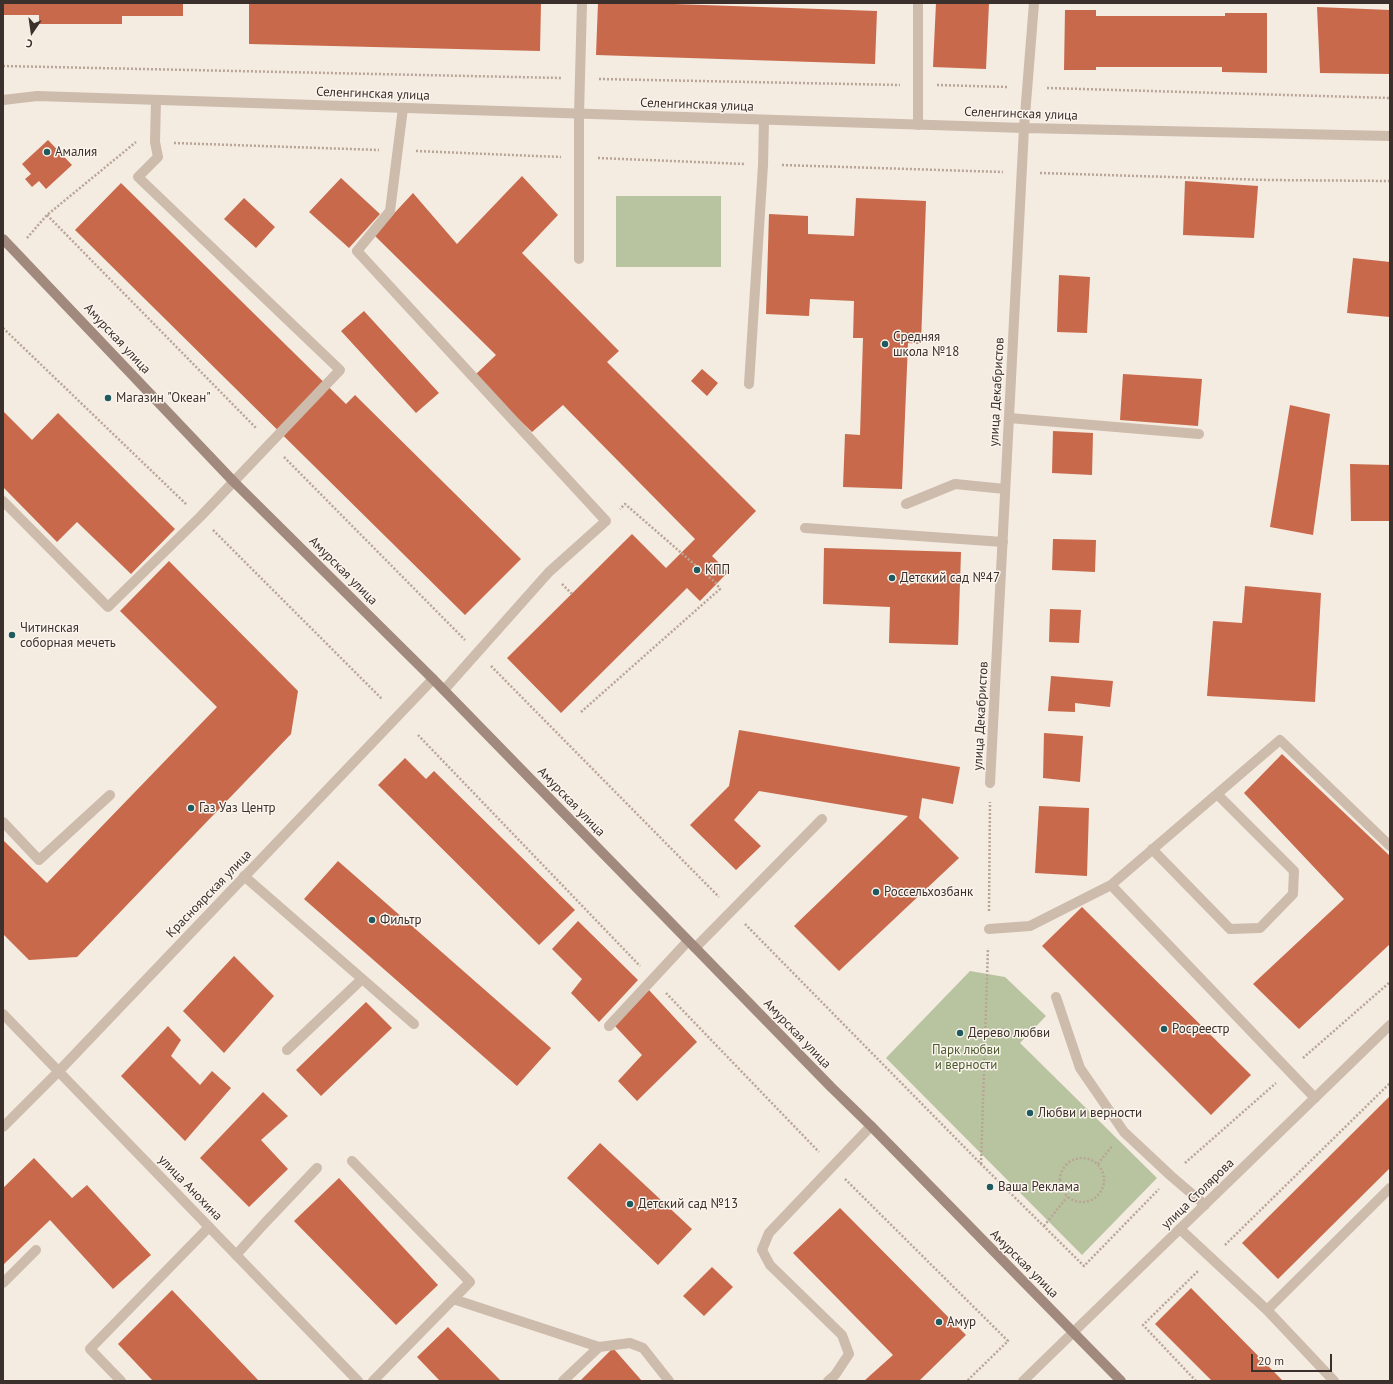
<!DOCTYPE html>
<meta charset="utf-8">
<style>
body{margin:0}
#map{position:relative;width:1393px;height:1384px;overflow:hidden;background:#f4ebe1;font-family:"PT Sans",sans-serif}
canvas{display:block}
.frame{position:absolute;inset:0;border:4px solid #3b302b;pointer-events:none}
.north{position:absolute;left:12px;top:12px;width:40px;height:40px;-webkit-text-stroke:3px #fbf5ee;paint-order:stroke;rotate:193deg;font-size:11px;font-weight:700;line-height:16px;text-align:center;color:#3b302b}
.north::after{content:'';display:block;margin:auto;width:14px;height:18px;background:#3b302b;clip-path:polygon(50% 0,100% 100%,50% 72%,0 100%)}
.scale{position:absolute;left:1251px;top:1354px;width:81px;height:18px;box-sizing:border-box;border:2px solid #3b302b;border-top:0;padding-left:5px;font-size:12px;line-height:14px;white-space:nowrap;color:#3b302b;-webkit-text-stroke:3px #fbf5ee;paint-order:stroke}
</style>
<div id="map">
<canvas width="1393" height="1384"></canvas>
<div class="frame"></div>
<div class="north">С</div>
<div class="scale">20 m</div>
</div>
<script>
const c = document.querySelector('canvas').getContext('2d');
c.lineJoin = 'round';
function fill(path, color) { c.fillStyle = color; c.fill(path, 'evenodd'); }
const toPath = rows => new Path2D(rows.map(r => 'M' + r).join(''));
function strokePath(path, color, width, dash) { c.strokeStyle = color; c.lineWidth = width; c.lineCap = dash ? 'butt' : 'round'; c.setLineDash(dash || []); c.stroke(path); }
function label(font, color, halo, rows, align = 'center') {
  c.font = font + ' "PT Sans",sans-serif'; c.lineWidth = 3; c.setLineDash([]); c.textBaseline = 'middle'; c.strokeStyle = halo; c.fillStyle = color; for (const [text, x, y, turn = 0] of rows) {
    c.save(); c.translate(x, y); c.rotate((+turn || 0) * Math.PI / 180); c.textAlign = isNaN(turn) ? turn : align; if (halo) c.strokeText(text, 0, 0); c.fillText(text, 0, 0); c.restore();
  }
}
fill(toPath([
 [616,196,721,196,721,267,616,267],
 [970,971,1005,977,1046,1016,1020,1043,1157,1178,1082,1255,886,1058]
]), '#b8c4a0');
fill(toPath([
 [3,3,183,3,183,16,122,16,122,24,39,24,39,15,3,15],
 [249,3,541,3,540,51,249,44],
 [598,3,646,3,877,11,875,64,596,55],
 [936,3,989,3,986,69,933,67],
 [1317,7,1390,10,1390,74,1320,73],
 [1065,10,1096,10,1096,16,1225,16,1225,13,1267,13,1267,73,1222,72,1222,67,1096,67,1096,70,1064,70],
 [48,140,72,165,46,189,39,181,32,187,25,179,31,174,22,164],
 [522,176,558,215,522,253,619,351,607,362,756,511,712,556,728,572,700,601,687,588,561,713,507,658,632,534,666,568,695,539,563,405,532,432,474,376,496,355,374,235,413,193,457,244],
 [341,178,380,214,349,248,309,212],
 [1185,181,1258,186,1254,238,1183,235],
 [121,183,346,404,355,395,521,559,465,615,75,230],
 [244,198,275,227,256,248,224,219],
 [856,198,926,201,921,344,908,343,902,489,843,487,845,434,860,435,863,338,853,338,854,301,810,299,809,316,766,314,769,214,808,216,808,234,854,236],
 [1353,258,1390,262,1390,317,1347,313],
 [1059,275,1090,277,1087,333,1057,332],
 [364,311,439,393,416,413,341,331],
 [702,369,718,383,707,396,691,381],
 [1123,374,1202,379,1198,426,1120,420],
 [1290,405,1330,414,1313,535,1270,527],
 [3,411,32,440,58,413,175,529,131,574,77,522,57,542,3,487],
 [1053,431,1093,433,1092,475,1052,473],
 [1350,464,1390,465,1390,521,1351,521],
 [1053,539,1096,540,1095,572,1052,570],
 [824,548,961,552,958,645,889,643,890,607,823,604],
 [169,561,298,691,291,734,77,957,29,960,3,934,3,840,47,883,217,707,120,611],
 [1245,586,1321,593,1315,702,1207,696,1213,621,1242,623],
 [1050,609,1081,610,1079,643,1049,642],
 [1051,676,1113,681,1110,707,1075,703,1075,712,1048,711],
 [739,730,960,767,953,804,922,798,919,818,959,858,839,971,794,926,908,816,759,791,734,820,761,846,736,870,690,825,729,786],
 [1044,733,1083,736,1080,782,1043,778],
 [1282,754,1390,856,1390,944,1299,1029,1253,984,1344,899,1244,793],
 [405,758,426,779,434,771,575,910,539,945,378,785],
 [1039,806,1089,808,1087,876,1035,873],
 [338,861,551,1048,517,1086,304,899],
 [1082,907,1251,1075,1211,1115,1042,946],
 [578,921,638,980,599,1022,571,993,582,979,552,949],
 [234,956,274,996,224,1053,183,1011],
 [649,990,697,1042,637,1101,618,1081,642,1055,615,1026],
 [366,1002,392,1028,321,1096,296,1070],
 [168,1026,181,1040,171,1056,200,1085,212,1071,231,1088,185,1141,121,1076],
 [263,1092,288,1116,261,1140,288,1169,249,1207,200,1158],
 [1390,1096,1390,1168,1278,1279,1242,1243],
 [600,1143,692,1229,658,1265,567,1178],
 [34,1158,72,1198,87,1185,151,1255,113,1289,50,1220,3,1265,3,1188],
 [339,1178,438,1285,396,1325,294,1221],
 [840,1208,966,1335,919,1381,864,1381,893,1355,793,1253],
 [712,1267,733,1287,704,1316,683,1296],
 [1191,1288,1283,1381,1212,1381,1155,1324],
 [172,1290,259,1381,153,1381,118,1344],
 [448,1327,501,1381,440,1381,417,1357],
 [613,1348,642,1381,580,1381]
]), '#c8694b');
strokePath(toPath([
 [3,66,562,78],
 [599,79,900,85],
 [937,85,1008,87],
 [1047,88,1390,98],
 [174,143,379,150],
 [416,151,561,157],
 [598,158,745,164],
 [782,165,1003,172],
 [1040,173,1268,180,1390,181],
 [47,215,257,429],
 [27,238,47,215,136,142],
 [3,328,186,504],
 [284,457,465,640],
 [213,530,382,699],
 [562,584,572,594],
 [491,666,719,897],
 [581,712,720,589,716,583,625,504,620,509],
 [418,735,640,966],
 [989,911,990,802],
 [745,924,981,1164,1084,1266,1159,1189],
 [666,993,819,1152],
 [1303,1058,1390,982],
 '1060 1180a22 22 0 1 1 44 0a22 22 0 1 1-44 0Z',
 [1185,1163,1276,1083],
 [981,1164,988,948],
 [1098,1164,1112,1146],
 [845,1179,1008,1341,967,1381],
 [1044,1226,1067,1197],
 [1225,1245,1390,1083],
 [1196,1381,1143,1325,1198,1271]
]), '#b9a596', 2.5, [2, 2]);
strokePath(toPath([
 [918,3,918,125],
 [403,108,390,211,357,251,606,521,549,572,444,690],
 [579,259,579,114,582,3],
 [749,384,763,165,764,120],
 [1009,418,1199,434],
 [3,501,108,607,200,517,340,370,138,177,158,157,155,142,156,100],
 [906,504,955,484,1005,489],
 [805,528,1003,542],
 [3,822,39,860,110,795],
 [1152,849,1230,929,1260,928,1293,894,1294,871,1217,794],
 [244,876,414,1024],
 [1111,885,1315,1098],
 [989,929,1030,926,1111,885,1280,740,1390,846],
 [695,948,822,819],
 [1056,997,1080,1068,1124,1132,1171,1176,1205,1205],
 [609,1026,688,941],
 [287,1050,362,979],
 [352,1161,470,1282,373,1381],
 [1180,1229,1267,1310,1334,1381],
 [236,1255,264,1224,317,1168],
 [3,1283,36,1250],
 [453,1299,599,1347],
 [1267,1310,1390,1188],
 [121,1381,90,1349,209,1227],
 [563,1381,599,1347,630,1343,643,1348,669,1381],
 [828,1381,835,1375,849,1354,842,1335,770,1265,762,1250,769,1233,871,1126]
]), '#cdbbac', 10);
strokePath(toPath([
 [3,100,37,96,1024,128,1390,136],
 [990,783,1024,128,1034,3],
 [3,1014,358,1381],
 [3,1127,58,1072,433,679],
 [1023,1381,1390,1025]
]), '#cdbbac', 10);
strokePath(toPath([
 [3,239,233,481,433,679,831,1087,871,1126,1121,1381]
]), '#a18a7d', 10);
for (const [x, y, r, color] of [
 [47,152,4,"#1f5a5e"],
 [885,344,4,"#1f5a5e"],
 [108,398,4,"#1f5a5e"],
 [697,570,4,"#1f5a5e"],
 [892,578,4,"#1f5a5e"],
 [12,635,4,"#1f5a5e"],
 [191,808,4,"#1f5a5e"],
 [876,892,4,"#1f5a5e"],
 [372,920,4,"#1f5a5e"],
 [1164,1029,4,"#1f5a5e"],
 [960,1033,4,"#1f5a5e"],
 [1030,1113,4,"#1f5a5e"],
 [990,1187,4,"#1f5a5e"],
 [630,1204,4,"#1f5a5e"],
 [939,1322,4,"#1f5a5e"]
]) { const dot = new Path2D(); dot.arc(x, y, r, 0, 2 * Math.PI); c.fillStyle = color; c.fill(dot); strokePath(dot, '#fbf5ee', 1.5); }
label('13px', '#3b302b', '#fbf5ee', [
 ["Селенгинская улица",373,94,2],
 ["Селенгинская улица",697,105,2],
 ["Селенгинская улица",1021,114,2],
 ["Амурская улица",117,339,47],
 ["улица Декабристов",997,392,-87],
 ["Амурская улица",343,571,45],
 ["улица Декабристов",981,716,-87],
 ["Амурская улица",571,802,46],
 ["Красноярская улица",209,894,-46],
 ["Амурская улица",797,1034,46],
 ["улица Анохина",190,1188,46],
 ["улица Столярова",1198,1194,-44],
 ["Амурская улица",1024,1264,45]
]);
label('13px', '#3b302b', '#fbf5ee', [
 ["Амалия",55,152],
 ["Средняя",893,337],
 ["школа №18",893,352],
 ["Магазин \"Океан\"",116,398],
 ["КПП",705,570],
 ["Детский сад №47",900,578],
 ["Читинская",20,628],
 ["соборная мечеть",20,643],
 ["Газ Уаз Центр",199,808],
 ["Россельхозбанк",884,892],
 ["Фильтр",380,920],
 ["Росреестр",1172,1029],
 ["Дерево любви",968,1033],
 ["Любви и верности",1038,1113],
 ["Ваша Реклама",998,1187],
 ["Детский сад №13",638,1204],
 ["Амур",947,1322]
], 'left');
label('13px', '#4a5a2e', '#fbf5ee', [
 ["Парк любви",966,1050],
 ["и верности",966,1065]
]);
</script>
